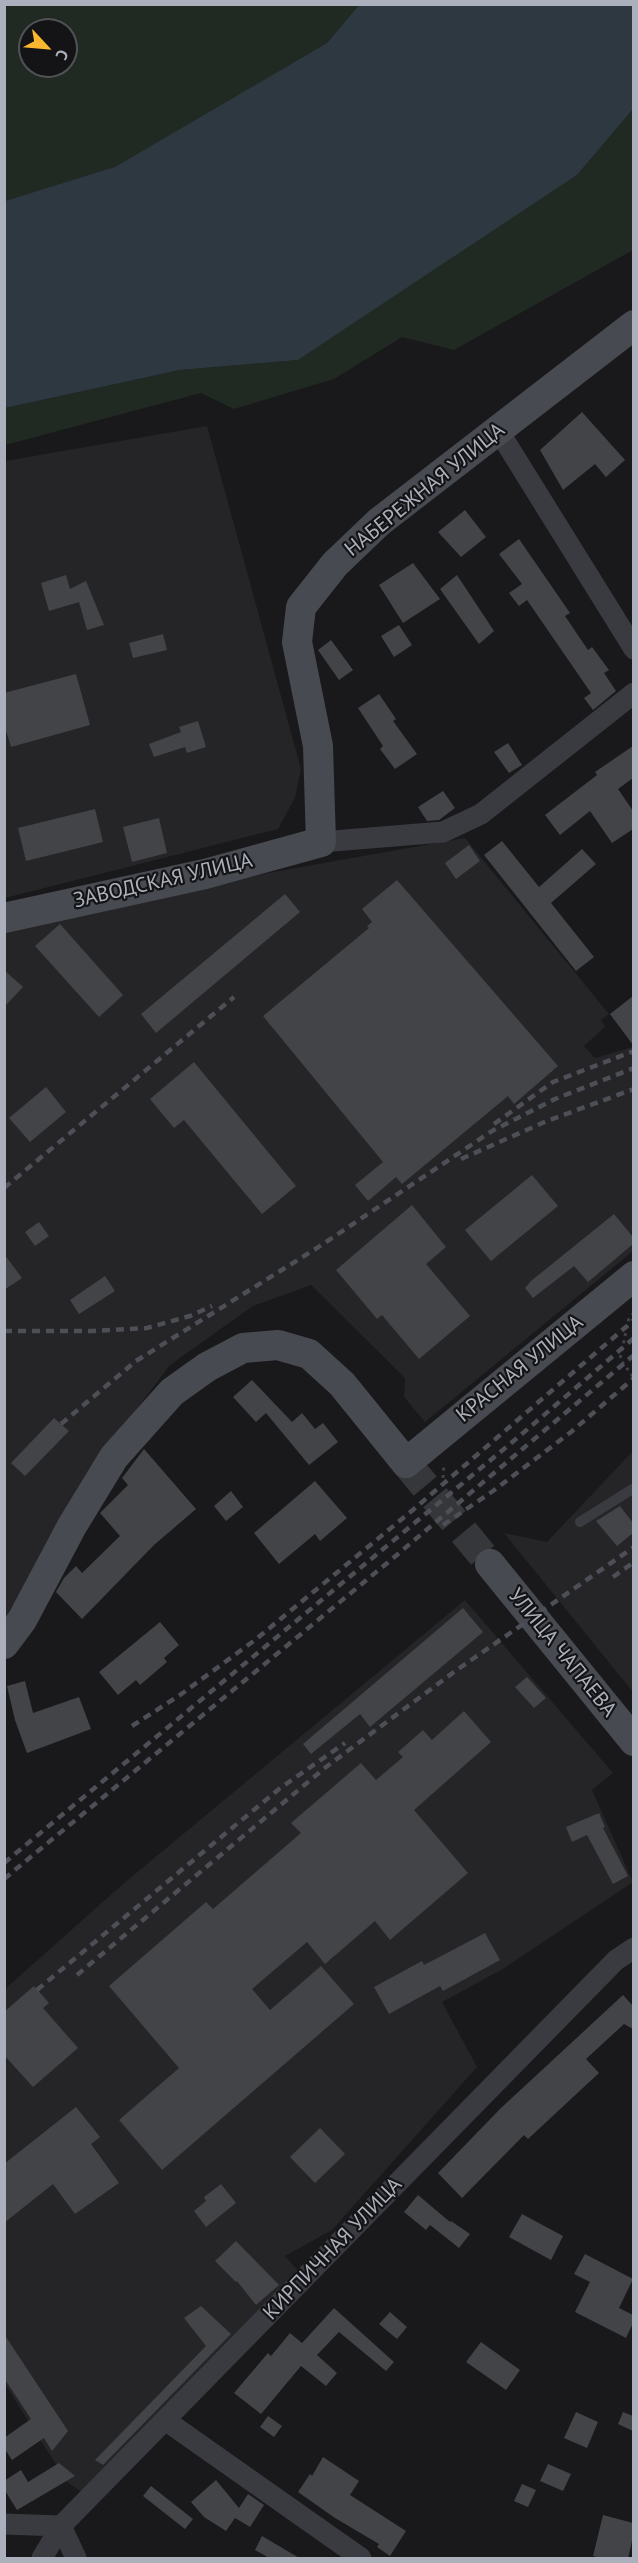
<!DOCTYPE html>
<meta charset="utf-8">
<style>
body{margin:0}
#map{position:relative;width:638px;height:2563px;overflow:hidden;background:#19191b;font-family:"PT Sans",sans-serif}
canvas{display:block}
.frame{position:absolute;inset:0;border:6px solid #abb0bc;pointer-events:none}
.north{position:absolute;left:18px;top:18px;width:60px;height:60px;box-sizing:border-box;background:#141416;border:2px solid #505258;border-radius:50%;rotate:116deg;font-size:16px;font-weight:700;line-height:24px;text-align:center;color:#abb0bc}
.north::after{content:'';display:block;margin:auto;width:21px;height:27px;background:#fcb731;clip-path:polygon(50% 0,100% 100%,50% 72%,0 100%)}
</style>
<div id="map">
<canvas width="638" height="2563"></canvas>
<div class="frame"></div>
<div class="north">С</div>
</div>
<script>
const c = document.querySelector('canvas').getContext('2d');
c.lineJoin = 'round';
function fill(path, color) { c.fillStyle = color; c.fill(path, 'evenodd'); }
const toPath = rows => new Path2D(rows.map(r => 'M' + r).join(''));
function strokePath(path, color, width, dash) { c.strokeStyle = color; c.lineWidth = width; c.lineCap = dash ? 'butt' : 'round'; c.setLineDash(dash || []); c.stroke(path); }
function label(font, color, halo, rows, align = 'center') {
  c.font = font + ' "PT Sans",sans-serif'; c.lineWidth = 4.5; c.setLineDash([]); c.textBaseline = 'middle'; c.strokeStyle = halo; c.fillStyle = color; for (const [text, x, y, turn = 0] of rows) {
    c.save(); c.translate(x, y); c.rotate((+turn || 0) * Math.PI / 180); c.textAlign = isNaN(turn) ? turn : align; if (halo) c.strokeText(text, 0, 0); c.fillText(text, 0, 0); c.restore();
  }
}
fill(toPath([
 [207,426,301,769,295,798,278,829,5,898,5,461],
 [465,838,609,1014,601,1020,605,1027,584,1046,595,1058,633,1047,633,1251,425,1422,404,1397,405,1378,311,1285,253,1306,170,1365,85,1478,5,1619,5,932,273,872],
 [633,1451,633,1692,504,1533,547,1542],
 [465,1600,613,1773,592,1790,633,1882,501,1970,442,2002,477,2067,332,2230,285,2256,299,2272,86,2495,67,2482,5,2384,4,1990,123,1884]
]), '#252528');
fill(toPath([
 [5,5,359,5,327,43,115,168,5,201],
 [30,30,66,30,66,66,30,66],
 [633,109,633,250,454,350,402,337,334,379,234,409,201,393,5,445,5,408,180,370,298,360,577,175]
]), '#202a22');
fill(toPath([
 [359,5,633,5,633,109,577,175,298,360,180,370,5,408,5,201,115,167,327,43]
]), '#2e3840');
fill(toPath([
 [582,412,625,460,606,477,595,464,563,490,540,450],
 [465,510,486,537,461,557,438,532],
 [519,539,570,613,565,616,588,650,592,647,609,670,604,673,616,691,593,710,584,698,591,693,527,600,519,606,509,593,522,584,499,554],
 [413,563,440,599,403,623,379,585],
 [66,575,70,589,86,581,104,625,87,630,79,602,49,611,41,583],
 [457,575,494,631,479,644,440,589],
 [399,625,412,645,394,657,381,636],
 [163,634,167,650,133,658,129,643],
 [331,640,353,670,339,680,318,650],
 [76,674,90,725,11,747,4,724,4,693],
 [379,694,396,719,393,721,417,754,395,769,380,749,383,746,358,708],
 [198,721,206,747,187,753,185,747,154,757,149,744,181,732,179,727],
 [508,743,522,765,509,773,494,752],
 [633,746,633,778,618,789,633,811,633,829,612,843,590,811,560,835,545,815,597,775,595,772],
 [443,791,455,808,439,820,427,821,418,807],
 [95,809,103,842,26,861,18,828],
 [159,818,167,853,132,862,123,827],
 [502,841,539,887,582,849,596,864,551,903,594,957,576,971,484,855],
 [469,845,480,861,456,879,445,863],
 [397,880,558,1066,514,1104,508,1096,402,1184,396,1177,368,1201,355,1185,383,1162,263,1016,369,928,367,926,372,922,362,909],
 [285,894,300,912,156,1033,141,1014],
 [60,924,123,995,99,1017,35,946],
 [4,970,23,987,4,1007],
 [633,996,633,1045,610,1014],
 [194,1062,296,1186,262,1214,184,1120,174,1128,150,1099],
 [46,1087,66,1112,30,1142,9,1118],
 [532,1175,558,1206,491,1261,465,1230],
 [412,1205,446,1247,426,1264,470,1316,419,1359,382,1315,377,1319,336,1270],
 [614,1214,633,1237,633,1244,588,1282,574,1266,533,1298,525,1288,531,1281],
 [39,1222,49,1236,35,1246,25,1232],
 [4,1254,22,1278,4,1290],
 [105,1276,115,1291,79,1314,70,1300],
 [252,1380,292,1422,302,1413,315,1429,323,1423,338,1442,309,1465,266,1413,256,1422,233,1397],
 [54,1418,69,1431,25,1476,11,1463],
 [144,1449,196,1509,154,1545,82,1619,56,1592,64,1578,76,1566,82,1573,120,1536,100,1513,128,1485,122,1478],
 [315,1481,347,1518,320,1541,315,1534,279,1564,254,1533],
 [231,1491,243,1507,226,1521,214,1506],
 [620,1506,633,1523,633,1533,617,1546,596,1521],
 [463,1608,483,1632,370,1727,360,1714,311,1754,303,1744],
 [160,1622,179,1645,164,1658,167,1662,140,1685,136,1680,118,1695,99,1672],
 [527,1677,546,1698,534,1708,515,1687],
 [25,1681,33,1713,79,1697,91,1729,27,1753,15,1720,7,1686],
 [464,1711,491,1742,414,1810,468,1873,390,1940,375,1921,325,1964,307,1942,252,1989,270,2010,321,1966,354,2004,162,2170,119,2120,179,2068,109,1986,206,1902,213,1909,301,1833,291,1823,361,1763,376,1780,403,1757,398,1752,423,1730,432,1740],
 [599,1813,605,1827,603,1828,628,1876,613,1884,587,1835,572,1842,566,1827],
 [485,1933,500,1960,443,1991,440,1986,389,2014,374,1987,422,1961,424,1965],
 [34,1986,49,2003,43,2008,78,2048,33,2087,4,2055,4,2012],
 [623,1995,633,2006,633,2029,624,2024,586,2059,599,2073,528,2139,524,2135,462,2198,438,2173,501,2108],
 [76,2107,100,2137,91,2144,119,2183,75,2214,53,2184,4,2223,4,2164],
 [320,2128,345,2154,315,2183,290,2157],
 [221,2184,236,2203,206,2227,194,2211,206,2201,204,2197],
 [418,2195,450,2222,451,2221,470,2234,459,2248,430,2225,426,2230,404,2212],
 [522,2214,563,2236,551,2260,509,2237],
 [236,2241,279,2285,256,2305,237,2281,236,2282,215,2261],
 [585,2254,633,2279,619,2308,633,2315,633,2323,626,2338,575,2312,590,2282,574,2274],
 [201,2306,231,2334,103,2465,95,2460,206,2346,184,2318],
 [334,2308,394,2362,386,2371,339,2332,317,2355,337,2373,326,2386,301,2366,261,2414,234,2393,268,2353,271,2356,290,2333,302,2343],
 [390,2312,407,2327,397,2339,379,2324],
 [4,2334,68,2431,52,2451,44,2438,12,2460,4,2448,4,2438,31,2419,4,2378],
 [481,2342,520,2370,506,2390,466,2362],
 [576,2412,598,2422,587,2448,564,2438],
 [623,2412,633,2416,633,2431,618,2424],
 [268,2416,282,2426,274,2437,260,2427],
 [323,2457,359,2481,350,2495,406,2531,390,2556,377,2547,379,2544,335,2518,298,2492,310,2474,312,2476],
 [59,2463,75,2476,17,2510,4,2489,4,2481,21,2470,28,2482],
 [548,2464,571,2474,563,2491,540,2481],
 [216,2480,239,2508,248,2494,264,2505,250,2527,235,2518,226,2531,204,2517,191,2502],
 [522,2484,536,2490,528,2507,514,2501],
 [151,2486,193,2519,185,2529,143,2496],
 [603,2515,633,2523,633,2536,628,2559,604,2559,593,2556],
 [262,2536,301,2559,271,2559,255,2550]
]), '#434448');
strokePath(toPath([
 [406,1463,490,1564]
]), '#36373b', 30, [30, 15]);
strokePath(toPath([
 [634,1313,629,1318,620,1359,634,1378],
 [443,1478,444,1464]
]), '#404248', 3, [3, 4.5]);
strokePath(toPath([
 [580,1522,634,1488]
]), '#3a3b41', 10);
strokePath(toPath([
 [498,430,634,649],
 [321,842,443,832,481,814,634,693],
 [165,2420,361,2558],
 [4,2524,61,2526,76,2558],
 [42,2558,61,2526,616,1960,634,1948]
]), '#3a3b41', 21);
strokePath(toPath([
 [4,918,205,874,321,842,318,746,297,642,301,607,335,564,379,522,634,325],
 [490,1564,634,1741],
 [4,1644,22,1620,72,1526,114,1457,172,1392,207,1367,243,1348,278,1345,309,1354,342,1384,406,1463,634,1276]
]), '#484a51', 30);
strokePath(toPath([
 [494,1124,553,1082,634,1051],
 [461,1159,547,1121,634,1089],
 [4,1188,234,997],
 [4,1331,93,1331,147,1328,190,1316,212,1306],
 [61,1424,136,1361,317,1248,492,1131,555,1099,634,1068],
 [443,1525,493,1491,571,1432,634,1378],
 [613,1577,634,1562],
 [132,1726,180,1695,255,1640,414,1509,634,1320],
 [4,1863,516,1439,634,1338],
 [4,1879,392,1559,634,1355],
 [77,1975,326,1767,454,1672,634,1547],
 [37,1990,279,1789,345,1743]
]), '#4d4f56', 4.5, [8, 6]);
label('21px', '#abb0bc', '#141416', [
 ["НАБЕРЕЖНАЯ УЛИЦА",425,490,-39],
 ["ЗАВОДСКАЯ УЛИЦА",163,881,-13],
 ["КРАСНАЯ УЛИЦА",520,1369,-39],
 ["УЛИЦА ЧАПАЕВА",562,1653,51],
 ["КИРПИЧНАЯ УЛИЦА",333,2249,-46]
]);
</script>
